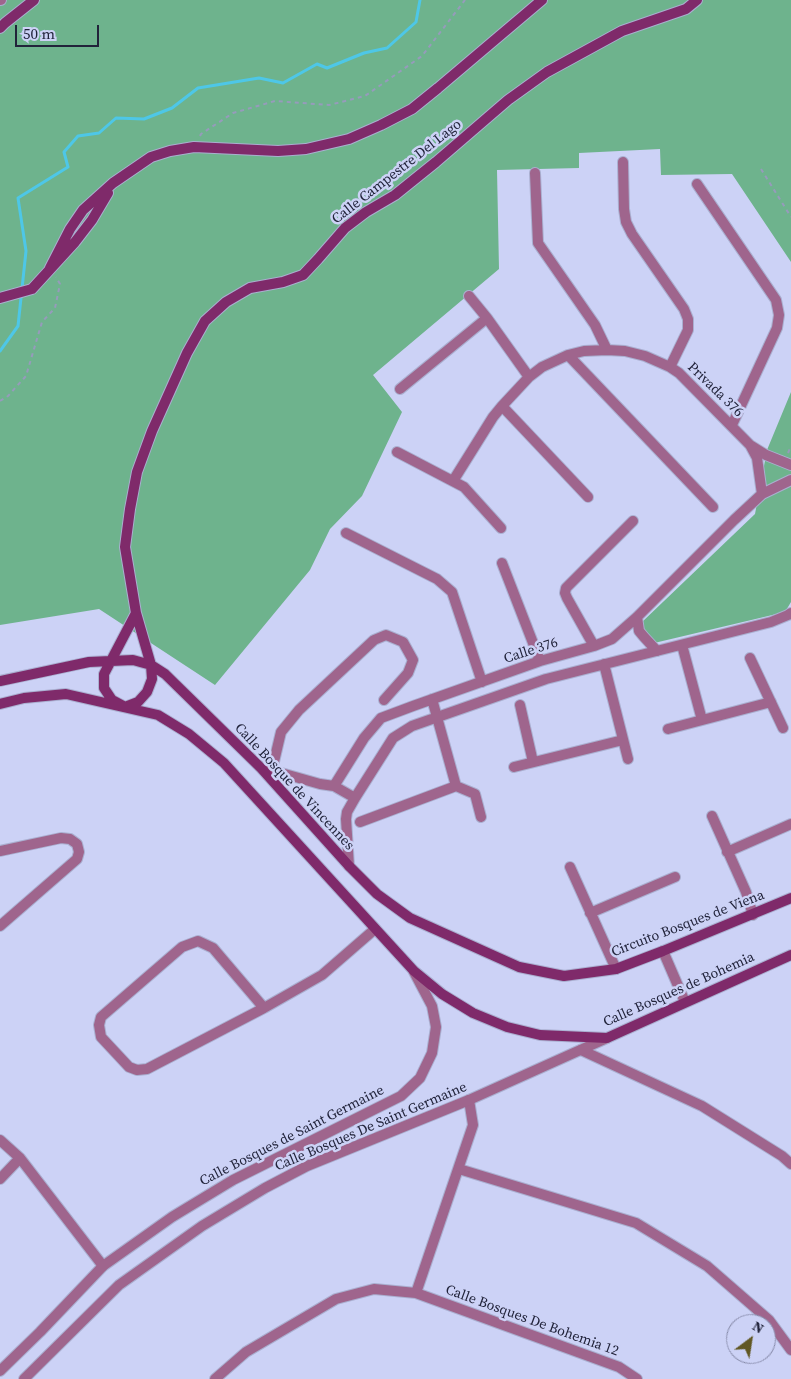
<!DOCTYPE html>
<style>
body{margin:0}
#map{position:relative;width:791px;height:1379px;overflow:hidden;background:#ccd2f6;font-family:"Source Serif 4",serif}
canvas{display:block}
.north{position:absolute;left:726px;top:1314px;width:50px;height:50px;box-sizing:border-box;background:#ccd2f6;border:1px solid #888cab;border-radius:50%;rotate:31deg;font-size:14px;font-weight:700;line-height:20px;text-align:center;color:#21233a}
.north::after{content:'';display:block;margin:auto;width:18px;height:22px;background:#615723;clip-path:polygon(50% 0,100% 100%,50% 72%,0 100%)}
.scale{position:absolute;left:15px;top:25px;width:84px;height:22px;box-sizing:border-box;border:2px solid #21233a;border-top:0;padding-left:6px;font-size:15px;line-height:18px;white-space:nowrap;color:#21233a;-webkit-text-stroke:4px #ccd2f6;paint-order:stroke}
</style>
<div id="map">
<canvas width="791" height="1379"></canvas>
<div class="north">N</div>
<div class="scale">50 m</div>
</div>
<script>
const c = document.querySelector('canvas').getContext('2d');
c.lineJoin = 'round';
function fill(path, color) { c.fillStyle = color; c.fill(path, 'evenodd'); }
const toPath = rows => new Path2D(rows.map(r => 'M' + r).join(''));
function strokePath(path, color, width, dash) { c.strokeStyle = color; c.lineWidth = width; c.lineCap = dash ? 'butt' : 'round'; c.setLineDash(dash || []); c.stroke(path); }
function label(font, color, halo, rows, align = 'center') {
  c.font = font + ' "Source Serif 4",serif'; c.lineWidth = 5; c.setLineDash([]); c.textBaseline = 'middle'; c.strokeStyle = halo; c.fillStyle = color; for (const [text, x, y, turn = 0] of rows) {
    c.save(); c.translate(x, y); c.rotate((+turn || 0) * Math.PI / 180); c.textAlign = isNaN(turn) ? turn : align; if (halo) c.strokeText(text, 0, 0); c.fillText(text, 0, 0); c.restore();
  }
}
fill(toPath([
 [0,0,791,0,791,262,732,174,661,175,660,149,579,153,579,168,497,170,499,269,373,375,402,412,362,496,330,529,310,570,215,685,99,609,0,625],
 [791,392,791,602,785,612,650,644,641,623,755,514,767,450]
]), '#6eb38d');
strokePath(toPath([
 [0,351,18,326,26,251,18,198,68,167,64,152,78,136,99,133,116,118,144,119,172,108,198,88,259,78,283,83,317,64,327,68,364,53,387,48,416,22,420,0]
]), '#4ec7e7', 3);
const minor = toPath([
 [0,0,1,0],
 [623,162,624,209,626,222,632,234,684,309,688,319,688,330,670,367],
 [535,173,538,243,595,325,607,350],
 [697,184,776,300,779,315,777,328,732,425],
 [469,296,487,318,529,377],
 [568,355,713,507],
 [400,389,487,318],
 [502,406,588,497],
 [750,445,757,458,762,494],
 [397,452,464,487,501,528],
 [453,481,493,417,502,406,529,377,542,367,568,355,584,351,607,350,625,351,645,356,670,367,679,373,750,445,766,455,791,465],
 [346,533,437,579,452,592,482,682],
 [502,563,540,661],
 [637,617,639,631,644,637,657,651],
 [682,645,702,720],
 [594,646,567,598,565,593,566,588,633,521],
 [750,658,783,728],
 [604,664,628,759],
 [432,699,456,786],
 [520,705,533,762],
 [668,729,771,702],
 [514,767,623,740],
 [267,769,320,784,334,786,355,798],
 [272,770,281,732,299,710,374,640,386,635,403,642,413,660,408,673,384,700],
 [334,786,364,738,381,718,413,706,540,661,594,646,612,639,637,617,734,520,762,494,791,480],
 [712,816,746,892,753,915],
 [360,822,456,786,475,794,481,817],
 [0,851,61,838,70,839,77,844,79,852,77,859,0,926],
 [727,852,791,824],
 [349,866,346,819,347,812,355,798,393,738,412,726,546,679,771,622,788,615,791,613],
 [570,867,616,969],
 [590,913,675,877],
 [264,1008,213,948,198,941,182,947,101,1017,99,1025,101,1037,129,1067,137,1070,147,1069,264,1008,322,975,375,929],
 [581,1050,702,1106,782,1156,791,1164],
 [0,1140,20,1158,103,1266],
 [459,1169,636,1223,707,1266,769,1320,791,1350],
 [0,1179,20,1158],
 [416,1293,473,1125,469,1100],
 [215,1379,246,1352,336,1299,374,1289,416,1293,619,1367,637,1379]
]);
const tertiary = toPath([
 [663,951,685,1002],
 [0,1371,40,1332,103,1266,172,1217,233,1180,401,1096,420,1078,432,1053,436,1027,432,1006,414,972],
 [24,1379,119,1285,202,1226,265,1188,307,1166,469,1100,607,1038]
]);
const secondary = toPath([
 [0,28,5,23,34,0],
 [50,268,70,229,83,210,113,183,151,157,170,151,194,147,278,151,306,149,349,139,381,125,412,109,438,88,542,0],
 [0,298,32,289,75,242,92,220,108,193],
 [136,613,104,674,104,688,112,700,125,707,138,702,147,692,152,679,151,665,136,613,125,547,130,509,137,472,152,431,187,353,205,321,226,302,250,288,283,282,303,275,318,259,345,228,366,212,395,195,436,162,508,100,547,72,622,31,686,9,697,0],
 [0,681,89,662,133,660,151,665,165,674,261,768,349,866,377,894,410,918,519,967,564,976,616,969,663,951,791,898],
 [0,704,24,698,66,694,158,715,189,734,224,763,414,971,442,994,473,1013,507,1027,540,1035,607,1038,791,955]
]);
strokePath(minor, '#aaafd0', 12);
strokePath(tertiary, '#aaafd0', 12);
strokePath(secondary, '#aaafd0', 12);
strokePath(toPath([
 [200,136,201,134,233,113,275,101,329,105,365,96,422,56,465,0],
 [761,169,791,217],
 [0,401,8,396,26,376,42,322,55,308,60,284,56,277],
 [788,453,791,446]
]), '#969bbb', 2, [4, 4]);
strokePath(minor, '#9f658d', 10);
strokePath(tertiary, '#9f658d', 10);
strokePath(secondary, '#7f2a6a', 10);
label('14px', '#21233a', '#ccd2f6', [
 ["Calle Campestre Del Lago",397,172,-38],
 ["Privada 376",715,390,44],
 ["Calle 376",531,651,-18],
 ["Calle Bosque de Vincennes",294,787,47],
 ["Circuito Bosques de Viena",688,924,-21],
 ["Calle Bosques de Bohemia",679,990,-24],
 ["Calle Bosques De Saint Germaine",371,1127,-23],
 ["Calle Bosques de Saint Germaine",292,1136,-27],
 ["Calle Bosques De Bohemia 12",532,1321,20]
]);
</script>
